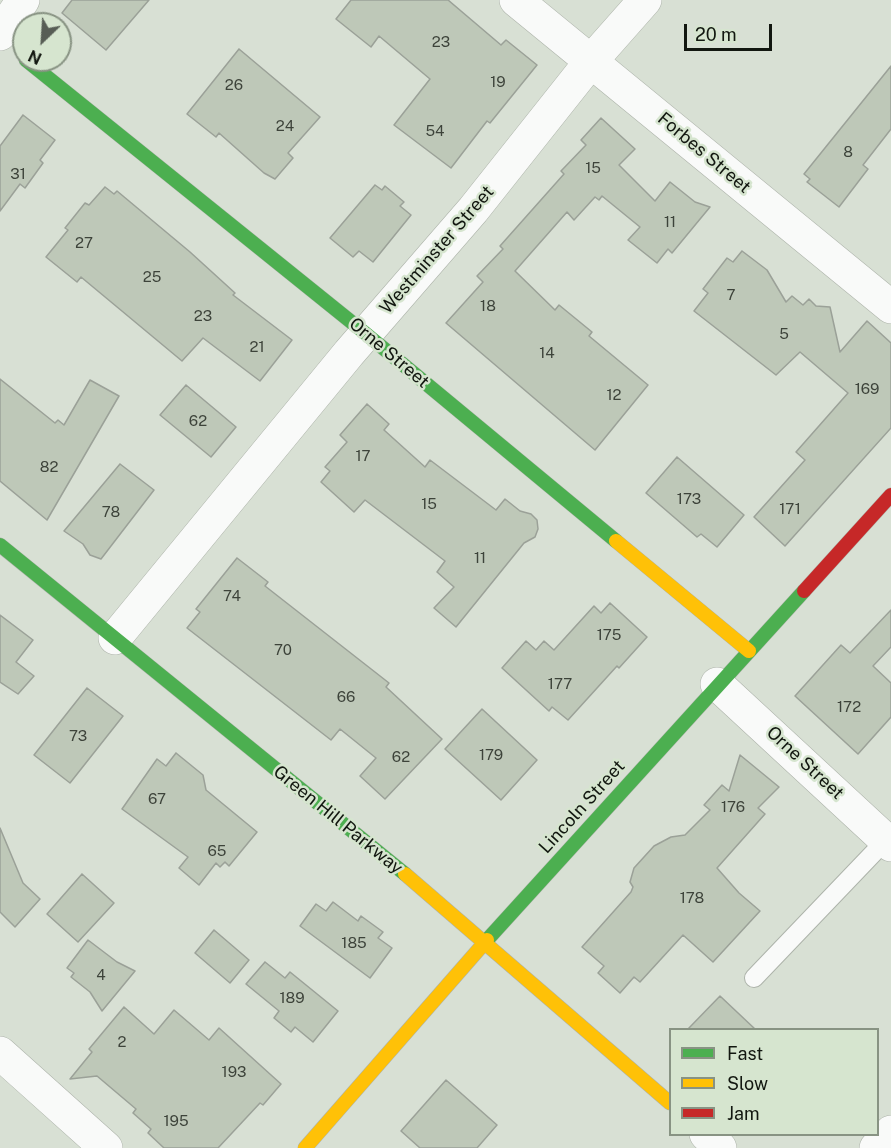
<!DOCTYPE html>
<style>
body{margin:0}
#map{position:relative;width:891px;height:1148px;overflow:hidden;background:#d8e0d4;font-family:"Public Sans",sans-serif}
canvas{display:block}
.legend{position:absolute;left:669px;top:1028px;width:210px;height:108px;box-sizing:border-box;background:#d6e5cf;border:2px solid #889383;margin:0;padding:8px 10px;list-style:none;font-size:18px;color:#121710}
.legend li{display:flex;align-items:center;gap:12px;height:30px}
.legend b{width:30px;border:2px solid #889383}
.north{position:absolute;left:12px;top:12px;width:60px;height:60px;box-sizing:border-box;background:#d6e5cf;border:2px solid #889383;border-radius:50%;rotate:205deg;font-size:16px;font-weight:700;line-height:24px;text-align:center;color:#121710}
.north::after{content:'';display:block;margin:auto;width:21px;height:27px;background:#575d55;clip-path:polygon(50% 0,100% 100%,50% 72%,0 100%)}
.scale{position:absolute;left:684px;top:24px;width:88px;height:27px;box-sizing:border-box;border:3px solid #121710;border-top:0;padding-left:8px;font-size:18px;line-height:21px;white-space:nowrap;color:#121710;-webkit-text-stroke:4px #d6e5cf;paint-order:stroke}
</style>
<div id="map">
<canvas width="891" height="1148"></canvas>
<ul class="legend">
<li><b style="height:8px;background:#4caf50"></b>Fast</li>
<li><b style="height:8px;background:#ffc107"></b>Slow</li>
<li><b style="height:8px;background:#c62828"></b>Jam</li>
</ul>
<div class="north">N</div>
<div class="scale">20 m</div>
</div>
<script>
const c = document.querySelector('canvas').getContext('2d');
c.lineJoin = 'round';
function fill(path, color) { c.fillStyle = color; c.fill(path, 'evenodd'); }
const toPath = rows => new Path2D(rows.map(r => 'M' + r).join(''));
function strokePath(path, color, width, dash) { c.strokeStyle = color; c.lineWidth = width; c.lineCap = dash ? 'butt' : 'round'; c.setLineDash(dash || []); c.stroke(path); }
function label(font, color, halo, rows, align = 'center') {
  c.font = font + ' "Public Sans",sans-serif'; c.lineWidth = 5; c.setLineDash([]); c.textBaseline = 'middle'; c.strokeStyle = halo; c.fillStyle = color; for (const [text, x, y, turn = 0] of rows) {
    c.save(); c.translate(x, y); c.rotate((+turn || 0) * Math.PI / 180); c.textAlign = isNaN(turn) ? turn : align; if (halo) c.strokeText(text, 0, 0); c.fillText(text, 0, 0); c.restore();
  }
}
const building = toPath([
 [72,0,149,0,106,50,62,13,72,0],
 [351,0,448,0,501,45,506,40,537,65,490,123,487,121,451,168,394,125,430,79,379,36,371,47,336,19,351,0],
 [239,49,320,117,288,153,293,158,275,179,264,173,219,133,216,137,187,114,239,49],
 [891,66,891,129,863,165,868,169,839,207,807,182,810,179,804,174,891,66],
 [23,115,55,140,40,160,43,163,25,188,20,184,0,211,0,146,23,115],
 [601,118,635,149,619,165,655,201,670,182,695,202,710,207,672,253,668,249,657,263,628,240,640,227,602,196,599,200,595,197,574,220,567,212,515,271,555,310,559,305,592,332,589,336,648,385,595,450,446,323,483,282,477,276,503,249,500,246,564,174,561,171,586,145,581,140,601,118],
 [375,185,382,190,385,186,404,202,400,206,411,215,373,262,359,251,353,257,330,238,375,185],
 [105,187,114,194,117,191,190,252,235,293,233,295,292,340,260,381,203,338,182,361,81,277,77,282,46,257,68,230,65,228,85,203,89,205,105,187],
 [742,251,767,270,786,302,792,296,803,305,809,299,816,306,830,307,840,352,867,321,891,343,891,428,785,546,754,517,805,460,796,452,848,393,800,352,776,375,694,311,708,293,703,289,727,258,733,262,742,251],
 [0,379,55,423,58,420,64,425,90,380,119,396,47,520,0,481,0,379],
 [186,385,236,427,211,457,160,415,186,385],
 [367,404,389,424,384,430,425,467,430,460,496,510,505,499,520,511,531,514,537,520,538,529,535,537,524,543,456,627,434,608,454,587,437,572,445,561,365,500,354,512,321,482,330,471,325,467,347,442,340,435,367,404],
 [677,457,744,515,717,547,701,534,697,537,646,493,677,457],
 [120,464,154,490,101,559,90,555,83,544,64,531,120,464],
 [237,558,268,582,265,586,389,683,386,687,442,739,385,799,360,776,376,758,340,729,331,740,187,628,200,612,196,609,237,558],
 [610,603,647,637,619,668,617,666,568,720,552,707,549,711,502,668,526,641,536,650,544,641,554,650,594,606,601,613,610,603],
 [891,610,891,647,873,666,891,683,891,717,858,754,795,696,841,645,850,653,891,610],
 [0,615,33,640,16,662,34,676,18,694,0,682,0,615],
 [87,688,123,716,70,783,34,755,87,688],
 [482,709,537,760,501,800,445,749,482,709],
 [176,753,203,775,206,790,257,832,229,866,225,862,220,867,216,863,199,885,179,868,188,857,122,809,157,759,166,766,176,753],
 [740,755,779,787,758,808,765,814,717,868,739,893,760,911,713,962,683,935,640,982,634,977,620,993,598,973,604,966,582,947,631,892,633,887,630,882,634,868,654,846,671,837,685,835,710,810,704,805,722,785,729,791,740,755],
 [0,828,23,883,40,899,15,927,0,912,0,828],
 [82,874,114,903,78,942,47,914,82,874],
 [333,902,358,921,361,916,383,932,378,938,392,948,370,978,300,926,316,904,326,911,333,902],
 [214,930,249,960,230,983,195,953,214,930],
 [88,940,117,962,135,971,102,1011,90,992,71,977,74,973,67,968,88,940],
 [265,962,285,978,290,972,338,1011,313,1042,295,1027,291,1032,274,1018,279,1011,246,984,265,962],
 [720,996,755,1029,688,1029,720,996],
 [124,1007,154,1034,174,1010,209,1040,219,1028,281,1084,263,1105,260,1103,218,1148,164,1148,148,1133,151,1129,133,1113,136,1109,97,1076,70,1079,92,1052,89,1049,124,1007],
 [446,1080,497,1125,477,1148,420,1148,401,1131,446,1080]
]);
fill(building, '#bec8b8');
strokePath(building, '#9ba198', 1.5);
const lane = toPath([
 [754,978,886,840]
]);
const street = toPath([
 [516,0,891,307],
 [0,34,23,0],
 [115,638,349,353,473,210,592,60,645,0],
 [717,684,891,845],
 [0,1053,106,1148],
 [706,1134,720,1148],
 [876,1148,891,1132]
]);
const fast = toPath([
 [26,60,365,333,616,541],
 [0,545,405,874],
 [487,940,804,591]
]);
const slow = toPath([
 [616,541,749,651],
 [405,874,670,1103],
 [305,1148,487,940]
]);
const jam = toPath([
 [804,591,891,495]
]);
strokePath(lane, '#adb3aa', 20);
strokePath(street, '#adb3aa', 34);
strokePath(fast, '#adb3aa', 15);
strokePath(slow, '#adb3aa', 15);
strokePath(jam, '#adb3aa', 15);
strokePath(lane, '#f9faf9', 18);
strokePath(street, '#f9faf9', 33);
strokePath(fast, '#4caf50', 14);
strokePath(slow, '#ffc107', 14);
strokePath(jam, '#c62828', 14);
label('15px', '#3d433a', null, [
 ["23",441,42],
 ["19",498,82],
 ["26",234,85],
 ["24",285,126],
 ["54",435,131],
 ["8",848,152],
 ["15",593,168],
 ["31",18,174],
 ["11",670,222],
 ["27",84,243],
 ["25",152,277],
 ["7",731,295],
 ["18",488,306],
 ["23",203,316],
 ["5",784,334],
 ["21",257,347],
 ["14",547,353],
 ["169",867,389],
 ["12",614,395],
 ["62",198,421],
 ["17",363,456],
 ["82",49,467],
 ["173",689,499],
 ["15",429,504],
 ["171",790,509],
 ["78",111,512],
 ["11",480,558],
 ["74",232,596],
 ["175",609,635],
 ["70",283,650],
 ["177",560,684],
 ["66",346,697],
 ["172",849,707],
 ["73",78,736],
 ["179",491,755],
 ["62",401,757],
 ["67",157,799],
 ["176",733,807],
 ["65",217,851],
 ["178",692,898],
 ["185",354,943],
 ["4",101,975],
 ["189",292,998],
 ["2",122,1042],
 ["193",234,1072],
 ["195",176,1121]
]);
label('18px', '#121710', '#d6e5cf', [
 ["Forbes Street",704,153,40],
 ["Westminster Street",437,250,-49],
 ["Orne Street",389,353,40],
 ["Orne Street",805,763,43],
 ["Lincoln Street",582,807,-48],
 ["Green Hill Parkway",338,820,39]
]);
</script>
